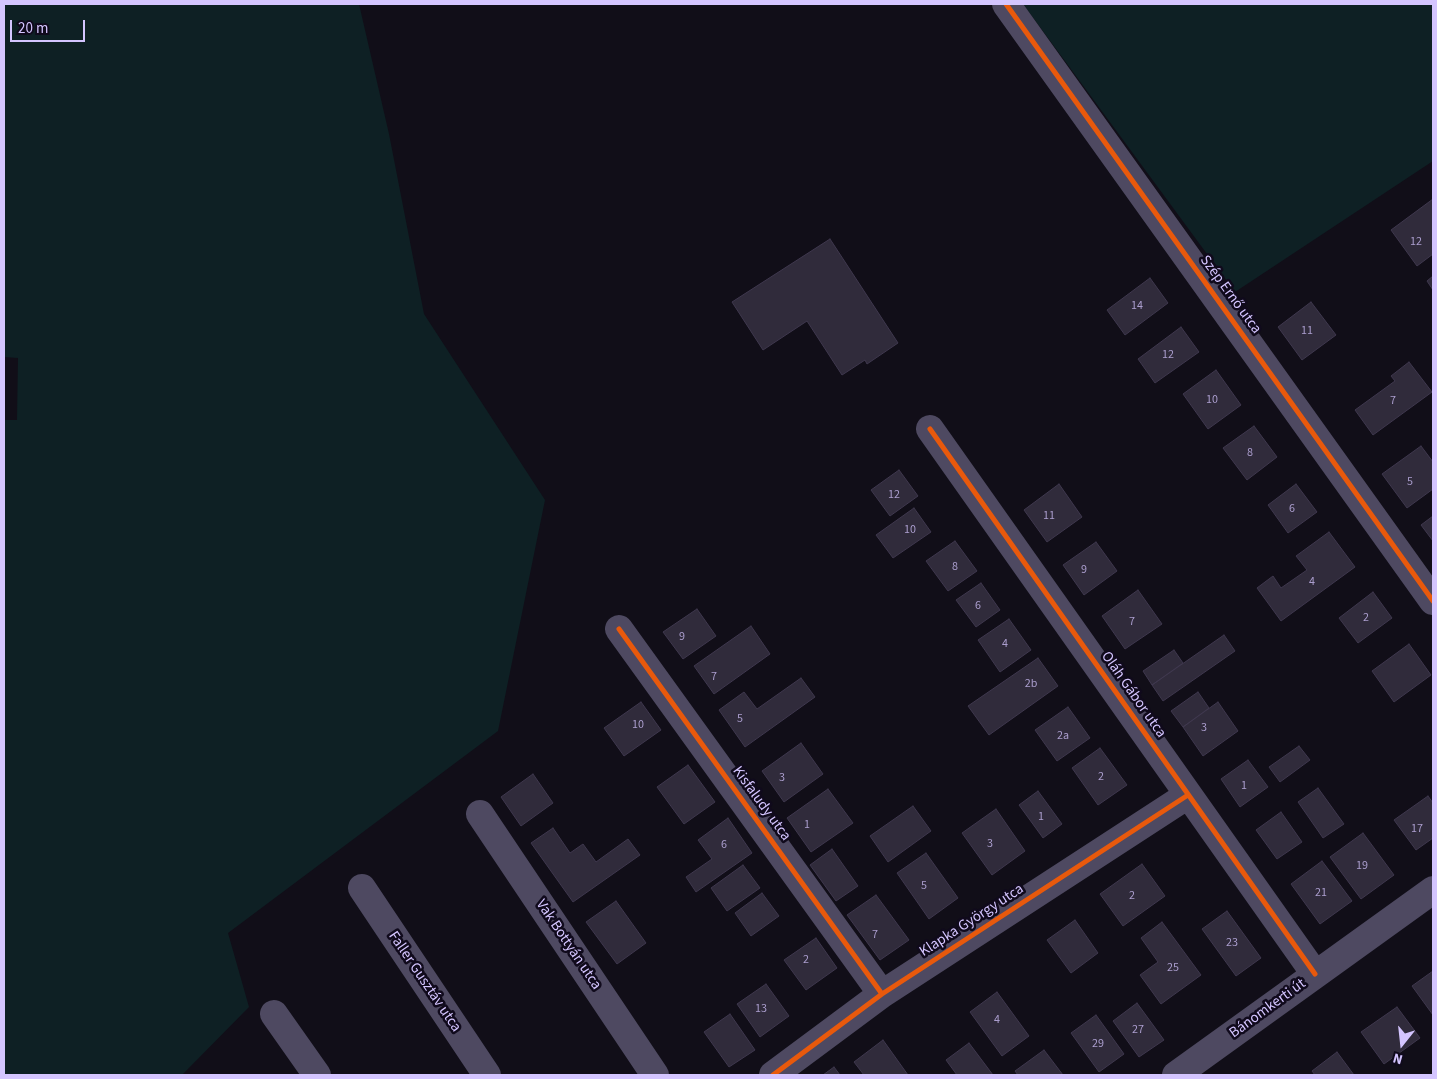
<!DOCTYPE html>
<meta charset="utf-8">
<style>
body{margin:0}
#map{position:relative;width:1437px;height:1079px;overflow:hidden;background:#110e18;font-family:"Source Sans 3",sans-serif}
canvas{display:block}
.frame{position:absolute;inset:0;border:5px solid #d4c5ff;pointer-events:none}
.north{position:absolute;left:1377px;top:1019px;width:50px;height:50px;-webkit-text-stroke:4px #100a1c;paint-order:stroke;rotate:196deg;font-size:14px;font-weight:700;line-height:20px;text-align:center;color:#d4c5ff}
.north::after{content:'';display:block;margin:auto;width:18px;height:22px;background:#d4c5ff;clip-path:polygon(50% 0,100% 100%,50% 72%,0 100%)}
.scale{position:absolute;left:10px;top:20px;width:75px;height:22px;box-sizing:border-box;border:2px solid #d4c5ff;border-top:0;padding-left:6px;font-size:15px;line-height:18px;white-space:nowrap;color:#d4c5ff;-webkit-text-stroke:4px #100a1c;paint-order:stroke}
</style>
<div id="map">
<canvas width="1437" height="1079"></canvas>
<div class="frame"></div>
<div class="north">N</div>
<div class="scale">20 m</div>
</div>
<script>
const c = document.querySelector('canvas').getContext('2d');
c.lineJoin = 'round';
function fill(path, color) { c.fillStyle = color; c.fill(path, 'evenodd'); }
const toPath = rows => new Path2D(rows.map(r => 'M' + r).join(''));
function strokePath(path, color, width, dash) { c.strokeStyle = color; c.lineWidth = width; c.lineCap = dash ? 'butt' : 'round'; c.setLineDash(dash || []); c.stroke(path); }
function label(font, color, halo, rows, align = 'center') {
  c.font = font + ' "Source Sans 3",sans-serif'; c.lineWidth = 5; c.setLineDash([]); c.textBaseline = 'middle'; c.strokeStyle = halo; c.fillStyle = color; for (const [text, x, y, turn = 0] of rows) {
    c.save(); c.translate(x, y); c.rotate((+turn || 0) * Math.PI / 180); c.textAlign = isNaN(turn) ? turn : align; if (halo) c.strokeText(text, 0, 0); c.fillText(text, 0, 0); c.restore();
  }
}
fill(toPath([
 [4,4,359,4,389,134,424,314,545,500,498,731,228,933,249,1007,182,1075,4,1075,4,420,17,420,18,358,4,357],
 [1023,4,1433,4,1433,161,1235,292]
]), '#0e2024');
const building = toPath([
 [1433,199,1433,254,1417,266,1391,230,1433,199],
 [830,239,898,343,867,364,865,360,842,375,807,321,763,350,732,302,830,239],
 [1433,276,1433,290,1427,281,1433,276],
 [1150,278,1168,303,1125,335,1107,310,1150,278],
 [1311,302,1336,335,1302,360,1278,327,1311,302],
 [1181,327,1199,352,1155,383,1138,359,1181,327],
 [1409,362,1432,392,1373,435,1355,410,1395,381,1391,376,1409,362],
 [1216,370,1241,405,1208,429,1183,394,1216,370],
 [1254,426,1277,457,1247,480,1223,448,1254,426],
 [1421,446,1433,462,1433,489,1407,508,1382,474,1421,446],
 [899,470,918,496,890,516,871,490,899,470],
 [1059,484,1082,517,1047,542,1024,510,1059,484],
 [1296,484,1317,512,1288,533,1268,505,1296,484],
 [914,508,931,532,893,558,876,535,914,508],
 [1433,516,1433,541,1421,525,1433,516],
 [1329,532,1355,567,1281,621,1257,588,1273,576,1281,588,1307,570,1296,556,1329,532],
 [955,541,977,571,948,591,926,561,955,541],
 [1096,542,1117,571,1084,595,1063,565,1096,542],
 [981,583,1000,610,976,627,956,600,981,583],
 [1138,590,1162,624,1125,649,1102,616,1138,590],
 [1373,592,1392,618,1358,643,1339,618,1373,592],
 [697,609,716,636,683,659,663,632,697,609],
 [1009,619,1031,650,1000,672,978,640,1009,619],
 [751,626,770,654,714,694,694,666,751,626],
 [1224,635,1235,651,1163,701,1152,685,1224,635],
 [1409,644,1431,675,1394,702,1372,671,1409,644],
 [1174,650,1183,663,1152,685,1143,671,1174,650],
 [1038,658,1058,686,989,735,968,706,1038,658],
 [801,678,815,697,745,747,719,710,744,692,757,709,801,678],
 [1198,692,1209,708,1183,727,1171,711,1198,692],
 [641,702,661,730,624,756,604,728,641,702],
 [1218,702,1238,731,1203,756,1183,727,1218,702],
 [1068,707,1090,738,1057,761,1035,730,1068,707],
 [801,743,823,774,784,802,762,771,801,743],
 [1299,746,1310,760,1280,782,1269,767,1299,746],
 [1100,748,1127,785,1098,805,1072,768,1100,748],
 [1248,760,1268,787,1240,807,1221,779,1248,760],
 [688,765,715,802,684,824,657,787,688,765],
 [533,774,553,803,521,826,501,797,533,774],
 [1318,788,1344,824,1323,838,1298,802,1318,788],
 [828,789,853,823,811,852,787,818,828,789],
 [1038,791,1062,824,1043,838,1019,805,1038,791],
 [1428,796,1433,803,1433,838,1416,850,1394,820,1428,796],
 [913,806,931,831,888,862,870,836,913,806],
 [996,809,1025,851,992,875,962,833,996,809],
 [1281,812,1302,842,1277,859,1256,830,1281,812],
 [728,818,752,853,696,892,686,877,712,859,698,840,728,818],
 [553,828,570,853,583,844,596,862,628,839,640,855,573,902,531,843,553,828],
 [1363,833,1394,875,1361,899,1330,857,1363,833],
 [832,849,858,886,836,901,810,865,832,849],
 [926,853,958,898,929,919,897,873,926,853],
 [1322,861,1352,901,1320,924,1291,884,1322,861],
 [1142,864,1165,896,1123,926,1100,894,1142,864],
 [743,865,760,888,727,911,711,888,743,865],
 [762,893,779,916,751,936,735,913,762,893],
 [876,895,909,940,880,960,847,915,876,895],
 [616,901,646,943,617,964,586,922,616,901],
 [1227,911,1261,958,1236,976,1202,929,1227,911],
 [1075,920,1098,953,1071,973,1047,940,1075,920],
 [1162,922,1201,975,1161,1004,1140,975,1158,962,1141,938,1162,922],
 [816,938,837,968,806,990,784,960,816,938],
 [1433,971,1433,1015,1412,986,1433,971],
 [766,984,789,1016,760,1037,737,1004,766,984],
 [997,992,1029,1036,1002,1056,970,1012,997,992],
 [1137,1003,1164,1040,1139,1057,1113,1021,1137,1003],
 [1397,1007,1420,1038,1384,1064,1361,1032,1397,1007],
 [730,1014,755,1050,729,1067,704,1032,730,1014],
 [1096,1015,1124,1054,1099,1072,1071,1033,1096,1015],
 [883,1040,908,1075,864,1075,854,1062,883,1040],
 [969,1043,993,1075,957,1075,946,1060,969,1043],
 [1044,1050,1063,1075,1018,1075,1015,1071,1044,1050],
 [1337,1052,1354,1075,1315,1075,1312,1071,1337,1052],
 [834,1067,840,1075,823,1075,834,1067]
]);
fill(building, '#302b3b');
strokePath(building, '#3f384e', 1);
strokePath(toPath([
 [1006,4,1433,601],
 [930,429,1315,974],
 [619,629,882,994],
 [480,814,655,1075],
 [362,888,487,1075],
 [274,1014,317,1075],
 [773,1075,882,994,1188,795],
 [1176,1075,1433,890]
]), '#4e4961', 28);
strokePath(toPath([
 [1006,4,1433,601],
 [930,429,1315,974],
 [619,629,882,994],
 [773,1075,882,994,1188,795]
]), '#e8590c', 5);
label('12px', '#ab9ece', null, [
 ["12",1416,242],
 ["14",1137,306],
 ["11",1307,331],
 ["12",1168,355],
 ["10",1212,400],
 ["7",1393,401],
 ["8",1250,453],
 ["5",1410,482],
 ["12",894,495],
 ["6",1292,509],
 ["11",1049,516],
 ["10",910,530],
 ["8",955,567],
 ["9",1084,570],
 ["4",1312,582],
 ["6",978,606],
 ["2",1366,618],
 ["7",1132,622],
 ["9",682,637],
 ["4",1005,644],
 ["7",714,677],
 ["2b",1031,684],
 ["5",740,719],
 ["10",638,725],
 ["3",1204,728],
 ["2a",1063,736],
 ["2",1101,777],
 ["3",782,778],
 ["1",1244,786],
 ["1",1041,817],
 ["1",807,825],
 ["17",1417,829],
 ["3",990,844],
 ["6",724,845],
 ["19",1362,866],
 ["5",924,886],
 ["21",1321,893],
 ["2",1132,896],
 ["7",875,935],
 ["23",1232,943],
 ["2",806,960],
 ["25",1173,968],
 ["13",761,1009],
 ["4",997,1020],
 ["27",1138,1030],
 ["29",1098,1044]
]);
label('15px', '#d4c5ff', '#100a1c', [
 ["Szép Ernő utca",1230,295,54],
 ["Oláh Gábor utca",1133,695,55],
 ["Kisfaludy utca",761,804,54],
 ["Klapka György utca",972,921,-33],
 ["Vak Bottyán utca",568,945,56],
 ["Faller Gusztáv utca",424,982,56],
 ["Bánomkerti út",1268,1009,-36]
]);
</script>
